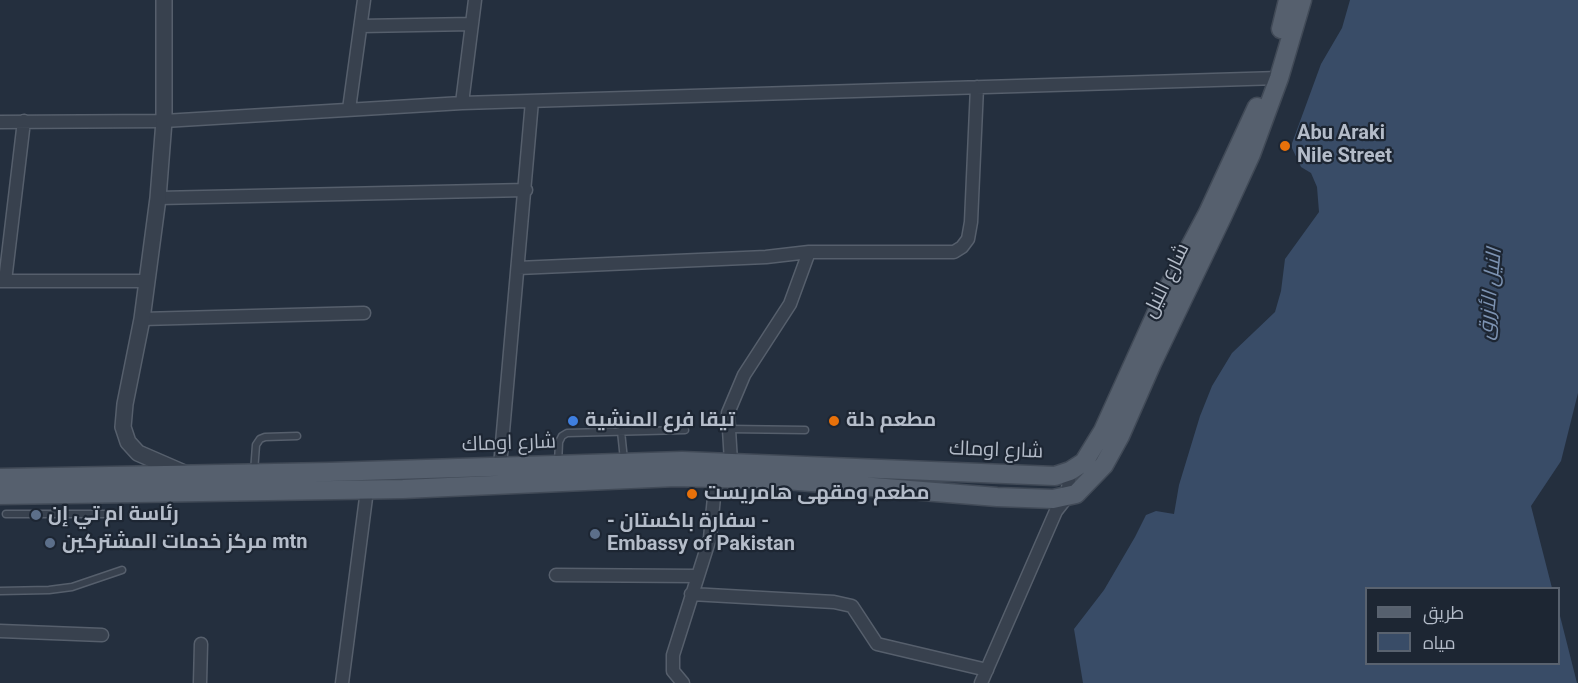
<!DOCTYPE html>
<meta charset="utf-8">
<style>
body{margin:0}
#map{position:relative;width:1578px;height:683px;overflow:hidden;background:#242f3e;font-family:Roboto,Cairo,sans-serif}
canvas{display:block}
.legend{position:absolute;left:1365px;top:587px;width:195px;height:78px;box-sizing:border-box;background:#1d2633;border:2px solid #59626f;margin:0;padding:8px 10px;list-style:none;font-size:18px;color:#b4bcc9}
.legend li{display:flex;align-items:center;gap:12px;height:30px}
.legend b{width:30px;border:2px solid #59626f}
</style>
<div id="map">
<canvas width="1578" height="683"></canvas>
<ul class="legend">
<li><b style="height:8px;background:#56606e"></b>طريق</li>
<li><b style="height:16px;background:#394c67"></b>مياه</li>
</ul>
</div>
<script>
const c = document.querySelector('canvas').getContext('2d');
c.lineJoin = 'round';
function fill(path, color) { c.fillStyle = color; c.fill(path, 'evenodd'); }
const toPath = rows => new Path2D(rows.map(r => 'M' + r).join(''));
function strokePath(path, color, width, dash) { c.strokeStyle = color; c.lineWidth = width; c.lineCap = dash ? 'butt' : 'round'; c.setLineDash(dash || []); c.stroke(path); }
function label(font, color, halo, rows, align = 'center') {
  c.font = font + ' Roboto,Cairo,sans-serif'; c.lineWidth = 4.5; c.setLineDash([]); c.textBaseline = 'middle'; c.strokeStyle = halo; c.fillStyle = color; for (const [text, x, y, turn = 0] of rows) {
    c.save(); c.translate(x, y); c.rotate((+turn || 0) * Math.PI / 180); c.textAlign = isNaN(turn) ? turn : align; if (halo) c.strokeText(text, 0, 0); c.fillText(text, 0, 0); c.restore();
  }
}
fill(toPath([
 [1350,0,1578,0,1578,393,1561,461,1531,506,1552,588,1366,588,1366,664,1558,664,1559,612,1577,683,1083,683,1074,629,1104,590,1135,537,1146,515,1156,511,1174,514,1179,485,1200,416,1212,386,1232,353,1275,312,1281,291,1285,259,1319,212,1317,187,1311,173,1301,167,1291,146,1321,64,1342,28]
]), '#394c67');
const service = toPath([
 [729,429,805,430],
 [621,431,624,460],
 [558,464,559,442,562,436,567,433,685,430],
 [254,472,256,445,260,439,265,437,297,436],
 [6,514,110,514],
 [0,591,49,590,72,587,122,570]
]);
const minor = toPath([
 [361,26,472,24],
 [462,103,475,0],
 [349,109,364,0],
 [0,122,164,121,462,103,1279,78],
 [158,198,526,190],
 [518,268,766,257,809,252,954,252,962,247,968,239,971,222,977,87],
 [0,281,146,281],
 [5,281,24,121],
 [142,319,364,313],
 [731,462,728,413,744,375,790,304,809,252],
 [500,466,532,101],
 [556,575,697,576],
 [691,594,834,602,852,606,877,644,987,670],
 [0,631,102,635],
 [200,683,201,644],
 [342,683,367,490],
 [683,683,673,671,673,655,710,538,716,477],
 [981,683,1056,511,1067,497,1070,471]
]);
const tertiary = toPath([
 [164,0,164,121,158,198,142,319,125,404,123,427,128,442,138,453,184,473]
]);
const primary = toPath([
 [1281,29,1288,0],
 [0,478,330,472,682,461,1055,476,1070,471,1084,462,1103,431,1166,292,1208,213,1257,107],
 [0,495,403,489,676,477,786,480,997,497,1053,499,1076,494,1104,465,1120,436,1152,363,1222,217,1251,154,1279,78,1302,0]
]);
strokePath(service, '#565f6c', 9);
strokePath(minor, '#565f6c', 15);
strokePath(tertiary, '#565f6c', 18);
strokePath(primary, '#414a57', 21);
strokePath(service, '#38414e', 6);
strokePath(minor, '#38414e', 12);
strokePath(tertiary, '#38414e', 15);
strokePath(primary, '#56606e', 18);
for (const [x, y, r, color] of [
 [1285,146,6,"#e8710a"],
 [573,421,6,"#3f7fe0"],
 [834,421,6,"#e8710a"],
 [692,494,6,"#e8710a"],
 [36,515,6,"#5c6f8a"],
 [595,534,6,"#5c6f8a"],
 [50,543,6,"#5c6f8a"]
]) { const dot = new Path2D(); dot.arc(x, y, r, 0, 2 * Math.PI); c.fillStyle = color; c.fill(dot); strokePath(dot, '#1d2633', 2); }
label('bold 20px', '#b4bcc9', '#1d2633', [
 ["Abu Araki",1297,134],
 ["Nile Street",1297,157],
 ["تيقا فرع المنشية",585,421],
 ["مطعم دلة",846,421],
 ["مطعم ومقهى هامريست",704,494],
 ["رئاسة ام تي إن",48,515],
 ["- سفارة باكستان -",607,522],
 ["Embassy of Pakistan",607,545],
 ["مركز خدمات المشتركين mtn",62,543]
], 'left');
label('20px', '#b4bcc9', '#1d2633', [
 ["شارع النيل",1167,281,-64],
 ["شارع اوماك",509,444,-2],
 ["شارع اوماك",996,451,2]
]);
label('italic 21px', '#7c92b1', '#1d2633', [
 ["النيل الأزرق",1491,294,-84]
]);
</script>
